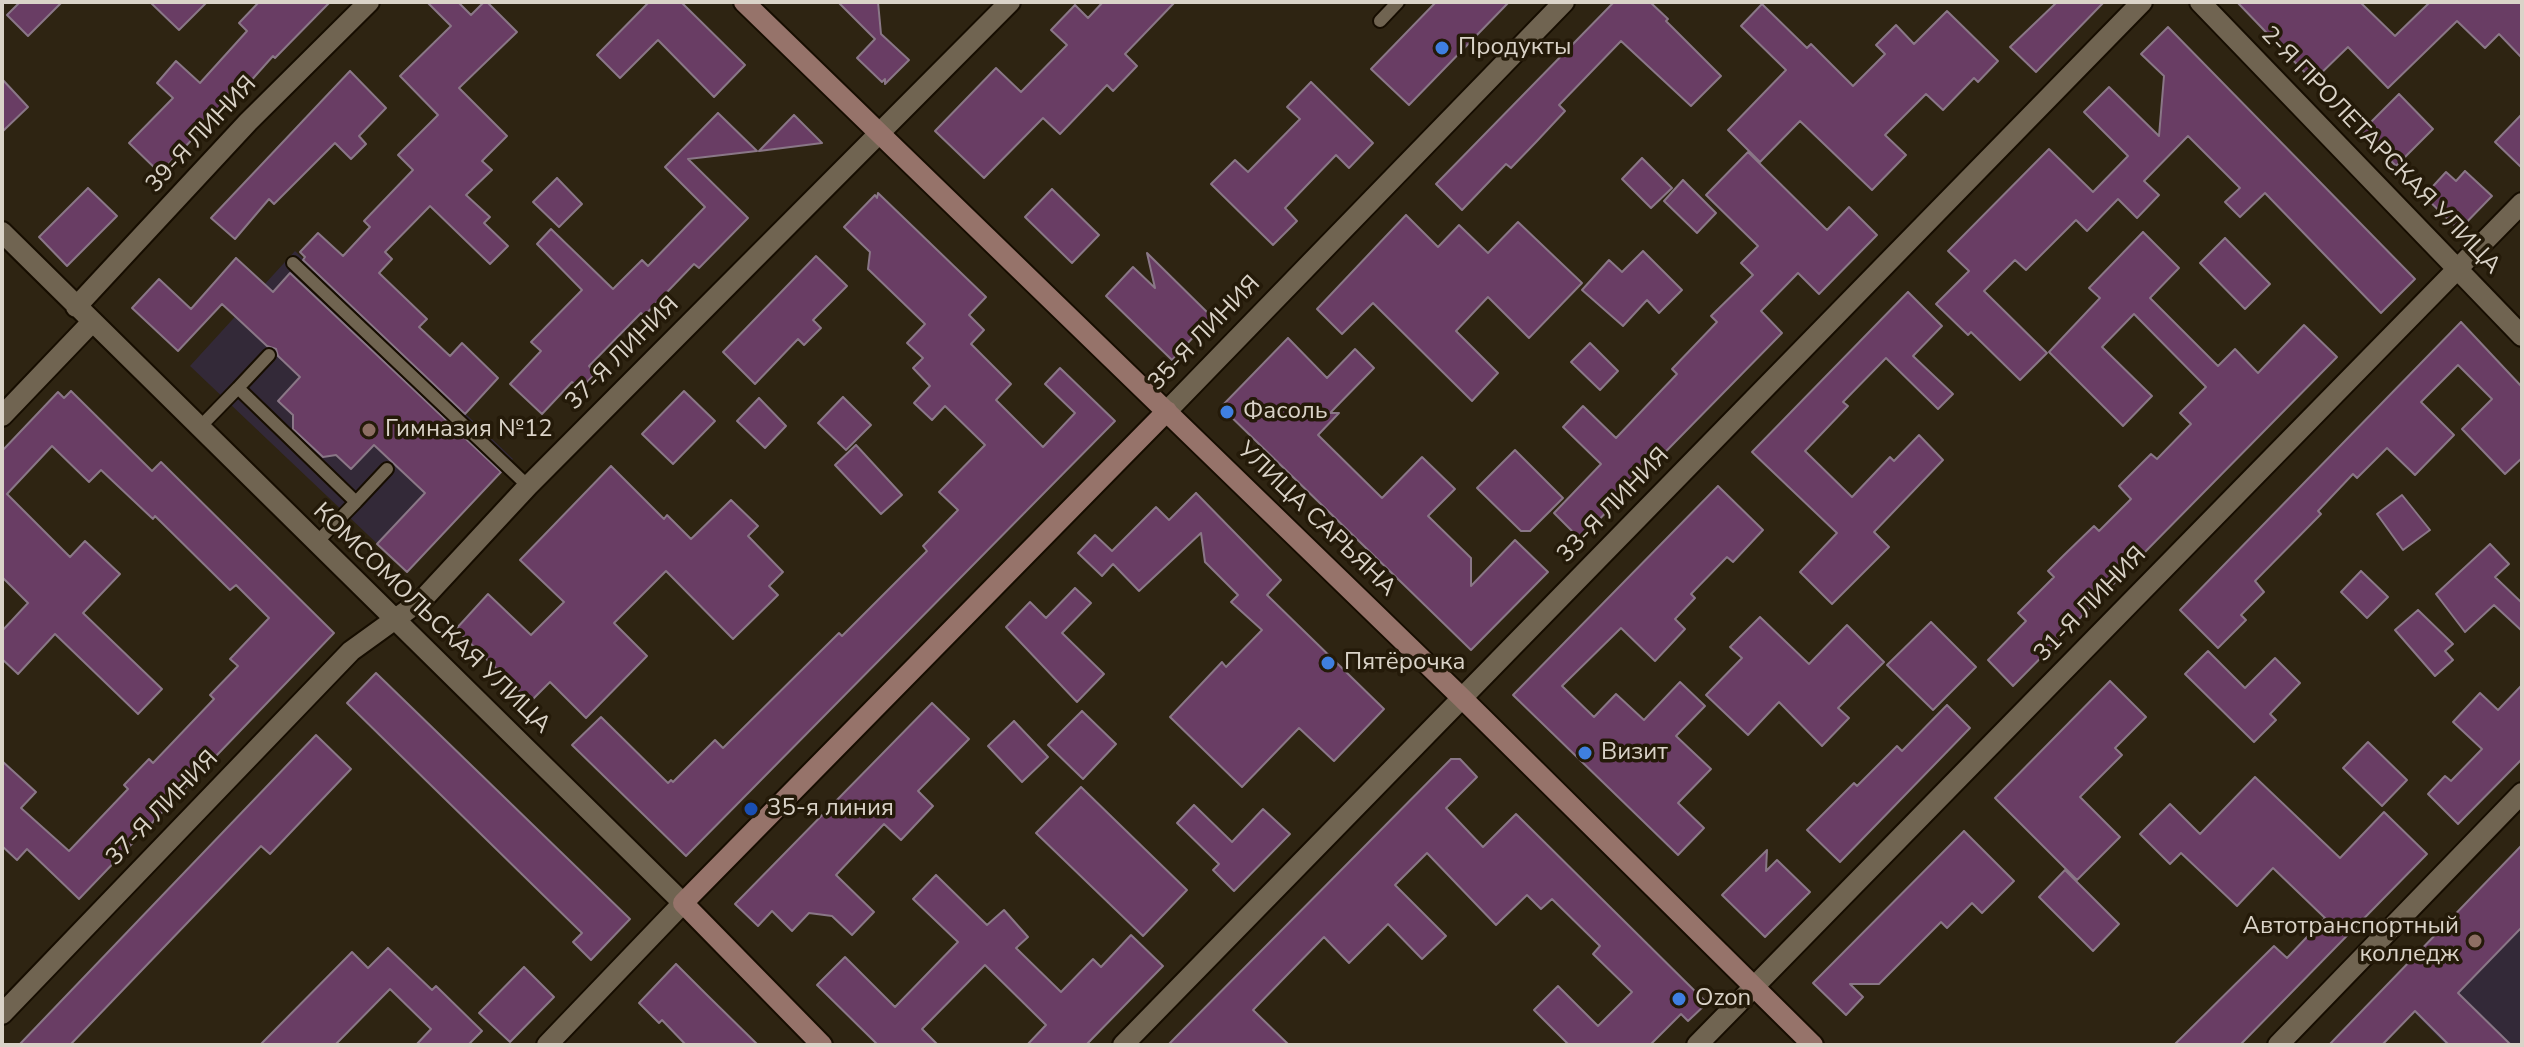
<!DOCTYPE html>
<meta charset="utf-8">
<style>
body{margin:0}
#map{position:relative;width:2524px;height:1047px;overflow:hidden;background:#2e2412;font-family:"Nunito Sans",sans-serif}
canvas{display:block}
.frame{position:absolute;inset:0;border:4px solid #dad3c8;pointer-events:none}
</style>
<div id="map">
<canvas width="2524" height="1047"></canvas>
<div class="frame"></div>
</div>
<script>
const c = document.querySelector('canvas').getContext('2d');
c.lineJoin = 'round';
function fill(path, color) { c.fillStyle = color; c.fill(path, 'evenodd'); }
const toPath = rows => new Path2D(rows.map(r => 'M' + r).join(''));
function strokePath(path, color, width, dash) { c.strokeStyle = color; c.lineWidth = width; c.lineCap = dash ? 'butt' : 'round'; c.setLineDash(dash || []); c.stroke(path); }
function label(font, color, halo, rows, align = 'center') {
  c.font = font + ' "Nunito Sans",sans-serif'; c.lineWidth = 7; c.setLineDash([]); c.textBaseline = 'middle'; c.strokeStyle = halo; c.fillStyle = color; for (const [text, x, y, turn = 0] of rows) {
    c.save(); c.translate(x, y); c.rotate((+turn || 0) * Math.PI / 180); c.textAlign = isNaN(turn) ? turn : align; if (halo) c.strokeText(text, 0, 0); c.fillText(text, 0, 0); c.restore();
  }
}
fill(toPath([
 [295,251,513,459,407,572,190,366],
 [2522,845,2522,1045,2446,1045,2387,984]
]), '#332938');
const building = toPath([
 [20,2,62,2,28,36,7,15,20,2],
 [150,2,207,2,179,30,150,2],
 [259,2,330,2,275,58,273,56,232,102,230,100,160,173,129,143,173,98,157,83,176,61,200,83,247,31,239,23,259,2],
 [427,2,458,2,471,15,484,2,487,2,517,32,459,88,507,136,482,161,492,170,466,195,490,217,484,223,508,246,490,264,430,206,385,252,392,259,379,273,427,319,419,327,450,356,462,343,498,378,465,414,303,260,305,257,300,252,318,233,343,256,370,227,364,221,413,170,398,155,438,115,400,76,451,26,427,2],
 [649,2,681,2,745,65,714,97,658,40,620,78,597,55,649,2],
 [838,2,878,2,881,34,909,60,885,84,885,79,882,82,857,58,875,39,838,2],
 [1103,2,1175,2,1125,54,1137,66,1113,91,1107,85,1060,134,1043,118,984,178,935,131,996,68,1021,92,1067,45,1051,30,1075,5,1088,18,1103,2],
 [1436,2,1509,2,1409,105,1371,69,1436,2],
 [1614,2,1650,2,1668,19,1666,21,1721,76,1691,106,1621,41,1559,105,1565,111,1537,141,1511,168,1506,164,1462,210,1436,184,1614,2],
 [2057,2,2104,2,2036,72,2010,47,2057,2],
 [2237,2,2360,2,2395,36,2430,2,2522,2,2522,58,2499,34,2485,48,2457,21,2388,88,2348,47,2313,81,2237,2],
 [1762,4,1807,48,1811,44,1853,86,1885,54,1876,45,1896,25,1914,44,1947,11,1998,61,1978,82,1974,78,1943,110,1926,94,1885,135,1906,155,1872,190,1800,121,1760,162,1728,130,1786,70,1741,26,1762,4],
 [2168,27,2415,279,2381,313,2265,193,2240,217,2225,202,2240,188,2188,136,2144,181,2159,195,2137,218,2118,199,2087,231,2076,220,2026,270,2015,260,1984,291,2047,353,2020,380,1971,332,1968,335,1936,304,1969,271,1948,251,2049,149,2093,192,2128,156,2084,112,2109,87,2159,136,2164,76,2141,54,2168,27],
 [350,71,386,108,359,136,366,144,351,159,335,143,274,204,269,199,235,239,211,218,350,71],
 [2,79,28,107,2,132,2,79],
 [1311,82,1373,143,1349,168,1336,155,1285,208,1297,221,1273,245,1211,184,1235,160,1248,172,1300,119,1287,107,1311,82],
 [2399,94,2433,129,2396,166,2362,131,2399,94],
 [718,113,757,151,688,159,748,218,699,268,694,264,644,316,641,313,589,366,596,373,580,389,572,382,542,414,510,384,541,351,531,342,582,290,537,244,551,229,613,289,642,260,648,266,705,207,665,167,718,113],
 [2522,114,2522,168,2495,142,2522,114],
 [794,115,822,143,759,151,794,115],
 [1748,152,1827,230,1849,207,1877,235,1819,294,1798,273,1761,311,1782,333,1580,539,1554,513,1601,464,1563,427,1583,406,1616,438,1677,374,1672,369,1717,322,1711,316,1753,275,1741,263,1758,246,1706,195,1748,152],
 [1642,158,1672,188,1651,208,1622,179,1642,158],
 [2465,171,2492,196,2459,230,2424,196,2446,172,2456,181,2465,171],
 [557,178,582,204,559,227,533,202,557,178],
 [1683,180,1716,213,1697,233,1664,201,1683,180],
 [88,188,117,216,67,266,39,237,88,188],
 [1052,189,1099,235,1072,263,1025,217,1052,189],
 [878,193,986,297,969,315,984,330,971,344,1011,384,996,400,1043,447,1075,413,1045,384,1060,368,1115,421,686,856,572,745,601,717,668,783,671,780,673,782,715,740,723,748,839,633,842,636,927,551,923,546,958,510,939,492,985,445,945,406,932,420,914,403,930,386,913,368,923,358,907,343,925,324,868,269,870,252,844,227,875,195,877,198,878,193],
 [1406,215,1438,247,1459,225,1488,253,1518,222,1582,283,1529,338,1488,297,1456,331,1498,373,1472,401,1373,303,1342,334,1317,309,1406,215],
 [2143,232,2179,268,2150,298,2218,366,2235,349,2258,373,2304,325,2337,357,2013,686,1988,660,2026,621,2018,613,2054,577,2048,571,2063,556,2094,526,2099,531,2131,499,2119,486,2151,454,2157,459,2191,424,2180,413,2206,387,2134,314,2102,347,2152,396,2123,426,2049,352,2100,298,2089,288,2143,232],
 [2225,238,2270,284,2245,309,2200,263,2225,238],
 [1643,251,1682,290,1659,313,1647,300,1623,326,1582,290,1609,260,1622,272,1643,251],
 [1147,253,1212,317,1172,360,1106,296,1133,267,1155,288,1147,253],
 [816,256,847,286,813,320,821,328,804,345,798,339,755,384,723,352,816,256],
 [236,258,273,292,290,273,501,472,407,572,377,544,425,493,374,445,351,469,336,455,323,457,293,429,293,415,278,401,300,377,278,356,276,349,267,346,222,304,178,351,132,308,159,279,191,309,236,258],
 [1908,292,1942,326,1913,356,1953,394,1938,409,1886,358,1843,402,1848,406,1805,451,1852,497,1890,457,1894,461,1919,435,1943,460,1874,532,1889,547,1832,604,1800,572,1837,533,1752,452,1908,292],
 [2461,322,2522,387,2522,458,2505,474,2462,429,2492,399,2458,365,2421,402,2454,435,2415,475,2387,448,2357,478,2353,474,2318,511,2321,514,2255,581,2264,592,2241,615,2246,620,2218,648,2180,610,2461,322],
 [1288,338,1327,378,1355,349,1374,368,1330,413,1339,413,1318,435,1382,498,1422,457,1455,489,1428,516,1471,558,1471,586,1515,540,1548,572,1471,650,1221,407,1288,338],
 [1590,343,1618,371,1600,390,1571,362,1590,343],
 [71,391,152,471,161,462,334,633,79,899,27,849,17,860,2,846,2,761,36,792,21,808,69,851,128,789,124,785,149,759,153,763,214,699,210,695,238,666,230,659,269,618,236,585,230,590,155,516,153,519,101,470,89,482,52,446,7,494,70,557,85,541,120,574,83,613,162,689,138,714,55,634,18,674,2,659,2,631,28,603,2,577,2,451,58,392,64,398,71,391],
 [684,391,715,421,673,464,642,434,684,391],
 [843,397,871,425,846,450,818,423,843,397],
 [759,398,786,426,765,448,737,421,759,398],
 [856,445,902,495,881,514,835,465,856,445],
 [1515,450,1563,498,1530,531,1521,531,1477,488,1515,450],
 [611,466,664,519,667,515,691,539,731,500,758,526,748,536,783,572,769,586,778,595,733,639,666,571,614,623,647,656,586,718,550,682,530,702,456,629,488,594,531,635,564,602,520,560,611,466],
 [1718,486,1763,530,1733,562,1727,557,1691,594,1695,598,1675,619,1685,629,1655,661,1621,628,1562,686,1594,717,1616,694,1644,720,1680,682,1705,706,1676,736,1711,769,1678,803,1704,828,1678,855,1513,695,1718,486],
 [1196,493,1281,580,1267,595,1384,709,1334,761,1299,728,1242,787,1170,717,1222,662,1226,667,1262,630,1231,602,1238,595,1205,562,1201,533,1139,591,1113,564,1102,576,1078,553,1095,535,1112,551,1156,507,1169,520,1196,493],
 [2402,495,2430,530,2403,550,2377,514,2402,495],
 [2490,544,2509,564,2495,577,2522,603,2522,631,2494,605,2465,632,2436,594,2490,544],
 [2361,571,2388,597,2367,618,2341,592,2361,571],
 [1075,588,1091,603,1062,633,1104,674,1077,702,1006,627,1030,602,1046,618,1075,588],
 [2418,610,2453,644,2445,651,2453,660,2435,676,2395,630,2418,610],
 [1760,617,1809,664,1847,625,1884,662,1838,708,1849,718,1822,746,1779,702,1748,735,1706,695,1742,658,1730,647,1760,617],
 [1931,622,1976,667,1933,710,1887,665,1931,622],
 [2208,651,2245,688,2275,658,2300,683,2270,714,2276,720,2254,742,2185,674,2208,651],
 [376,673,630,919,591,960,573,942,582,933,347,703,376,673],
 [2110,681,2146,717,2115,748,2122,755,2080,797,2120,837,2077,880,1995,798,2110,681],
 [2522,685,2522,759,2458,824,2428,794,2445,776,2451,781,2482,749,2453,722,2480,693,2498,710,2522,685],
 [932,703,969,739,918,791,933,806,901,840,884,824,836,875,874,912,852,935,832,916,809,913,792,931,772,911,758,926,735,904,932,703],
 [1947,705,1970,728,1840,862,1807,830,1854,783,1857,786,1897,746,1902,751,1947,705],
 [1082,711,1116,744,1083,779,1048,745,1082,711],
 [1014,721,1048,757,1022,782,988,746,1014,721],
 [316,735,351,769,270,854,261,846,70,1045,19,1045,316,735],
 [2368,742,2407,780,2382,806,2343,768,2368,742],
 [1451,759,1460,759,1477,777,1446,808,1483,847,1516,814,1707,1003,1688,1021,1681,1014,1650,1045,1569,1045,1534,1010,1558,986,1598,1026,1632,992,1593,954,1600,946,1552,899,1541,909,1527,895,1496,925,1427,853,1395,885,1446,936,1422,959,1388,924,1349,963,1324,937,1253,1010,1289,1045,1168,1045,1451,759],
 [2255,777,2340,858,2384,812,2427,854,2240,1045,2174,1045,2274,946,2287,958,2325,918,2273,868,2237,906,2181,853,2170,864,2140,834,2170,804,2200,834,2255,777],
 [1081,787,1187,890,1143,936,1036,833,1081,787],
 [1194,805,1232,842,1263,809,1290,834,1234,891,1213,870,1219,864,1177,823,1194,805],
 [1964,831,2014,881,1982,913,1972,903,1947,928,1941,922,1879,984,1850,984,1863,997,1846,1015,1813,983,1964,831],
 [2522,845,2522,927,2458,993,2511,1045,2449,1045,2415,1011,2382,1045,2329,1045,2522,845],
 [1767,850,1766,871,1777,860,1810,892,1765,937,1722,895,1767,850],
 [2065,870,2119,924,2093,951,2039,897,2065,870],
 [936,875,987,925,1004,910,1028,937,1016,948,1061,992,1093,959,1101,967,1131,935,1163,966,1086,1045,1027,1045,1046,1025,985,965,922,1029,938,1045,878,1045,817,985,845,957,895,1007,958,942,913,899,936,875],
 [388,948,432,990,436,986,482,1031,468,1045,416,1045,431,1029,390,989,335,1045,260,1045,352,952,368,968,388,948],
 [676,964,706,994,758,1045,686,1045,662,1020,659,1023,639,1003,676,964],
 [524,967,554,997,510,1042,479,1013,524,967]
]);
fill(building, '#693d64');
strokePath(building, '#8a7787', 2);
const lane = toPath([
 [1380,21,1398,2],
 [293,263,528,486],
 [238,388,269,355],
 [199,428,238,388,356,502,316,543],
 [356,502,387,469]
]);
const street = toPath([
 [2200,2,2522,336],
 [2,232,683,903,547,1045],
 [76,307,248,122,369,2],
 [1167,411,1564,2],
 [2,416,92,322],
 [2,1014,351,651,423,599,528,486,1010,2],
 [1123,1045,2142,2],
 [1697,1045,2522,203],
 [2278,1045,2522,793]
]);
const secondary = toPath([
 [744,2,1462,698,1813,1045],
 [822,1045,683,903,1167,411]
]);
strokePath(lane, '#160d00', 16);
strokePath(street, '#160d00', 24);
strokePath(secondary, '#160d00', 24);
strokePath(lane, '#706451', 12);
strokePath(street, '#706451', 20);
strokePath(secondary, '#96736a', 20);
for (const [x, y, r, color] of [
 [1442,48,8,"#3f7fe0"],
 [1227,412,8,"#3f7fe0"],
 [369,430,8,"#8d6e63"],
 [1328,663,8,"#3f7fe0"],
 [1585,753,8,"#3f7fe0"],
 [751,809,8,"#1a4fb4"],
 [2475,941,8,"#8d6e63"],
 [1679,999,8,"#3f7fe0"]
]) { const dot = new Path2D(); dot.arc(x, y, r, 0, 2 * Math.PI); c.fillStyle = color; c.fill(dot); strokePath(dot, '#241a09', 3); }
label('24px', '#dad3c8', '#241a09', [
 ["Продукты",1458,48],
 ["Фасоль",1243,412],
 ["Гимназия №12",385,430],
 ["Пятёрочка",1344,663],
 ["Визит",1601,753],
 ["35-я линия",767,809],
 ["Автотранспортный",2459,927,"right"],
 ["колледж",2459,955,"right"],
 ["Ozon",1695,999]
], 'left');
label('24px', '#dad3c8', '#241a09', [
 ["39-Я ЛИНИЯ",202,135,-47],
 ["2-Я ПРОЛЕТАРСКАЯ УЛИЦА",2380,151,46],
 ["35-Я ЛИНИЯ",1205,334,-46],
 ["37-Я ЛИНИЯ",623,354,-45],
 ["33-Я ЛИНИЯ",1614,506,-46],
 ["УЛИЦА САРЬЯНА",1316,520,44],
 ["31-Я ЛИНИЯ",2091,605,-46],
 ["КОМСОМОЛЬСКАЯ УЛИЦА",431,619,44],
 ["37-Я ЛИНИЯ",163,809,-46]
]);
</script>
